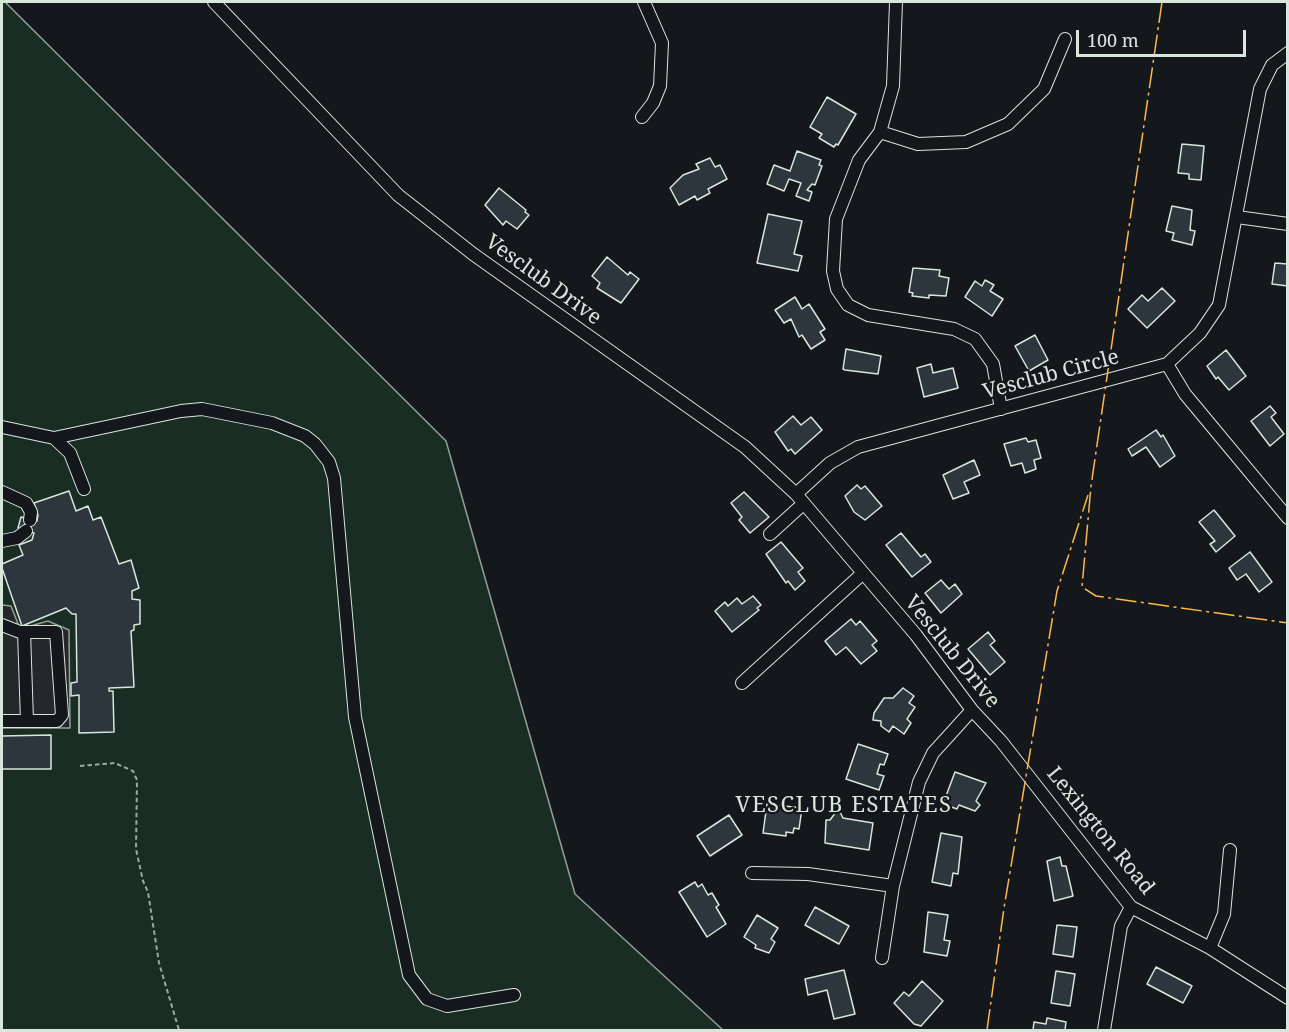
<!DOCTYPE html>
<style>
body{margin:0}
#map{position:relative;width:1289px;height:1032px;overflow:hidden;background:#14181c;font-family:"Noto Serif",serif}
canvas{display:block}
.frame{position:absolute;inset:0;border:3px solid #d8e6dc;pointer-events:none}
.scale{position:absolute;left:1076px;top:30px;width:170px;height:27px;box-sizing:border-box;border:3px solid #d8e6dc;border-top:0;padding-left:8px;font-size:18px;line-height:21px;white-space:nowrap;color:#d8e6dc;-webkit-text-stroke:4px #14181c;paint-order:stroke}
</style>
<div id="map">
<canvas width="1289" height="1032"></canvas>
<div class="frame"></div>
<div class="scale">100 m</div>
</div>
<script>
const c = document.querySelector('canvas').getContext('2d');
c.lineJoin = 'round';
function fill(path, color) { c.fillStyle = color; c.fill(path, 'evenodd'); }
const toPath = rows => new Path2D(rows.map(r => 'M' + r).join(''));
function strokePath(path, color, width, dash) { c.strokeStyle = color; c.lineWidth = width; c.lineCap = dash ? 'butt' : 'round'; c.setLineDash(dash || []); c.stroke(path); }
function label(font, color, halo, rows, align = 'center') {
  c.font = font + ' "Noto Serif",serif'; c.lineWidth = 4.5; c.setLineDash([]); c.textBaseline = 'middle'; c.strokeStyle = halo; c.fillStyle = color; for (const [text, x, y, turn = 0] of rows) {
    c.save(); c.translate(x, y); c.rotate((+turn || 0) * Math.PI / 180); c.textAlign = isNaN(turn) ? turn : align; if (halo) c.strokeText(text, 0, 0); c.fillText(text, 0, 0); c.restore();
  }
}
const green = toPath([
 [2,2,5,2,446,441,575,894,723,1030,2,1030,2,2]
]);
fill(green, '#1a2d24');
strokePath(green, '#939e99', 1.5);
const parking = toPath([
 [2,605,11,606,20,629,48,621,69,630,70,728,2,728,2,605]
]);
fill(parking, '#24282b');
strokePath(parking, '#939e99', 1.5);
const building = toPath([
 [827,97,856,114,838,145,836,144,834,147,819,138,822,134,810,127,827,97],
 [1182,144,1204,146,1201,180,1189,179,1189,174,1178,173,1182,144],
 [797,151,821,160,819,165,822,166,815,185,812,184,807,190,812,192,809,201,796,196,801,183,789,179,784,191,767,184,774,165,790,171,797,151],
 [710,158,715,167,720,165,727,179,708,189,710,193,697,200,695,196,679,205,670,188,683,175,699,169,696,164,710,158],
 [499,188,526,210,525,212,529,215,517,229,506,221,503,225,485,205,499,188],
 [1172,206,1192,210,1190,230,1195,231,1192,245,1172,240,1174,233,1166,231,1172,206],
 [768,214,802,221,794,254,802,256,798,271,757,263,768,214],
 [607,257,628,275,630,272,639,279,621,303,597,288,600,283,592,276,607,257],
 [1275,263,1288,264,1288,286,1272,284,1275,263],
 [913,268,940,270,939,276,949,278,946,296,929,295,929,298,912,296,913,293,909,292,913,268],
 [985,280,994,285,990,291,1003,299,992,316,965,297,975,281,982,286,985,280],
 [1162,288,1175,301,1147,328,1128,309,1142,295,1148,301,1162,288],
 [795,297,802,309,809,304,825,329,820,332,825,340,811,349,802,335,799,337,791,319,784,323,775,310,795,297],
 [1035,335,1048,360,1029,371,1015,346,1035,335],
 [846,349,881,356,878,374,845,370,843,369,846,349],
 [1226,350,1246,376,1229,390,1218,377,1216,379,1207,366,1226,350],
 [931,364,933,373,953,368,958,388,924,397,917,368,931,364],
 [1270,406,1276,413,1271,417,1284,434,1270,446,1251,421,1270,406],
 [793,416,801,425,811,417,822,430,795,454,791,449,788,451,775,432,793,416],
 [1156,430,1161,437,1163,435,1175,456,1160,467,1146,447,1132,456,1128,449,1156,430],
 [1026,438,1028,442,1036,440,1041,458,1034,460,1036,469,1025,473,1022,463,1011,466,1004,444,1026,438],
 [974,460,980,475,964,482,969,493,953,499,943,475,974,460],
 [857,485,861,489,865,486,882,506,865,520,854,512,845,496,857,485],
 [69,491,76,511,88,506,93,520,101,517,119,564,131,560,139,588,132,591,132,599,140,600,140,624,134,625,134,630,131,631,134,687,109,688,109,691,113,691,114,732,79,733,79,695,71,696,71,683,77,682,76,614,72,614,66,608,22,626,2,568,2,564,23,555,19,545,32,540,34,533,18,528,21,517,37,521,38,515,34,503,69,491],
 [744,492,769,517,750,533,739,520,742,517,731,503,744,492],
 [1214,510,1235,536,1216,552,1210,544,1215,541,1199,522,1214,510],
 [901,533,921,557,925,554,931,562,912,577,886,545,901,533],
 [781,542,803,568,798,572,805,581,795,590,788,581,786,583,766,554,781,542],
 [1250,552,1272,582,1259,592,1246,574,1237,580,1229,568,1250,552],
 [941,580,949,589,955,584,962,594,941,613,925,593,941,580],
 [753,596,761,605,757,608,759,610,732,632,715,611,725,602,728,606,737,598,742,604,753,596],
 [851,619,856,625,860,621,877,641,872,645,877,651,861,664,846,647,836,655,825,641,851,619],
 [988,632,995,641,990,645,1005,662,990,675,968,649,988,632],
 [903,688,914,696,909,703,915,707,907,719,911,723,904,734,893,726,889,732,881,726,881,721,873,720,874,713,884,698,893,698,903,688],
 [51,735,51,769,2,769,2,736,51,735],
 [858,744,888,754,884,765,880,764,877,774,884,776,879,790,846,779,858,744],
 [955,772,986,783,976,801,980,805,975,811,959,805,957,809,943,804,955,772],
 [767,804,802,808,799,829,794,828,793,833,786,832,786,836,763,833,767,804],
 [836,812,840,812,843,818,873,823,869,850,825,843,826,820,830,820,836,812],
 [729,815,742,835,710,856,697,836,729,815],
 [941,833,962,837,958,874,953,873,951,886,932,882,941,833],
 [1060,857,1062,866,1066,866,1073,896,1054,901,1047,861,1060,857],
 [695,882,698,887,702,884,708,895,712,893,719,905,716,907,726,924,707,937,679,892,695,882],
 [815,907,849,926,839,944,805,925,815,907],
 [928,912,948,915,944,940,950,941,947,956,924,952,928,912],
 [757,915,778,928,771,939,775,942,769,953,755,948,756,945,744,937,757,915],
 [1057,925,1077,927,1073,957,1053,954,1057,925],
 [1156,967,1192,986,1183,1003,1147,984,1156,967],
 [844,970,855,1014,834,1019,827,990,808,995,805,979,844,970],
 [1056,971,1075,974,1070,1006,1051,1003,1056,971],
 [922,981,943,1001,921,1026,914,1024,894,1003,904,992,909,996,922,981],
 [1047,1018,1066,1022,1065,1030,1033,1030,1034,1022,1046,1024,1047,1018]
]);
fill(building, '#2c363c');
strokePath(building, '#d8e6dc', 1.5);
const minor = toPath([
 [214,2,398,195,473,254,745,447,796,494,916,635,972,710,1001,741,1131,907,1210,948,1288,998],
 [896,2,893,86,880,132,859,160,836,219,833,271,837,289,848,305,868,315,954,329,975,339,993,364,1001,409],
 [642,117,653,103,660,86,662,43,644,2],
 [880,132,918,144,966,142,1008,124,1044,89,1065,39],
 [1237,217,1288,224],
 [1167,364,1185,394,1288,518],
 [2,427,54,438,181,411,202,409,272,423,305,436,315,444,329,462,334,478,355,717,409,975,427,999,447,1006,514,995],
 [54,438,70,453,84,489],
 [2,492,26,503,31,512,30,520],
 [796,494,830,463,858,447,1167,364,1200,333,1219,305,1260,89,1272,65,1288,53],
 [770,534,803,504],
 [2,541,17,538,26,531],
 [2,625,20,632,56,632,62,715,57,721,2,721],
 [24,632,27,721],
 [742,683,862,574],
 [752,873,808,874,893,886],
 [1210,948,1224,914,1230,850],
 [882,958,893,886,919,782,933,753,972,710],
 [1104,1030,1121,926,1131,907]
]);
strokePath(minor, '#d8e6dc', 14);
strokePath(toPath([
 [80,766,115,763,133,771,137,780,136,849,143,881,148,892,159,963,179,1030]
]), '#9da8a2', 2, [4.5, 3]);
strokePath(minor, '#14181c', 12);
strokePath(toPath([
 [1162,2,1091,486,1082,587,1096,596,1288,623],
 [987,1030,1004,908,1057,591,1088,495]
]), '#ffb74d', 1.5, [21, 4.5, 3, 4.5]);
label('21px', '#d8e6dc', '#14181c', [
 ["Vesclub Drive",543,280,36],
 ["Vesclub Circle",1051,375,-15],
 ["Vesclub Drive",952,652,51],
 ["Lexington Road",1100,831,51]
]);
c.letterSpacing = '1.5px';
label('22px', '#d8e6dc', '#14181c', [
 ["VESCLUB ESTATES",844,806]
]);
c.letterSpacing = '0px';
</script>
